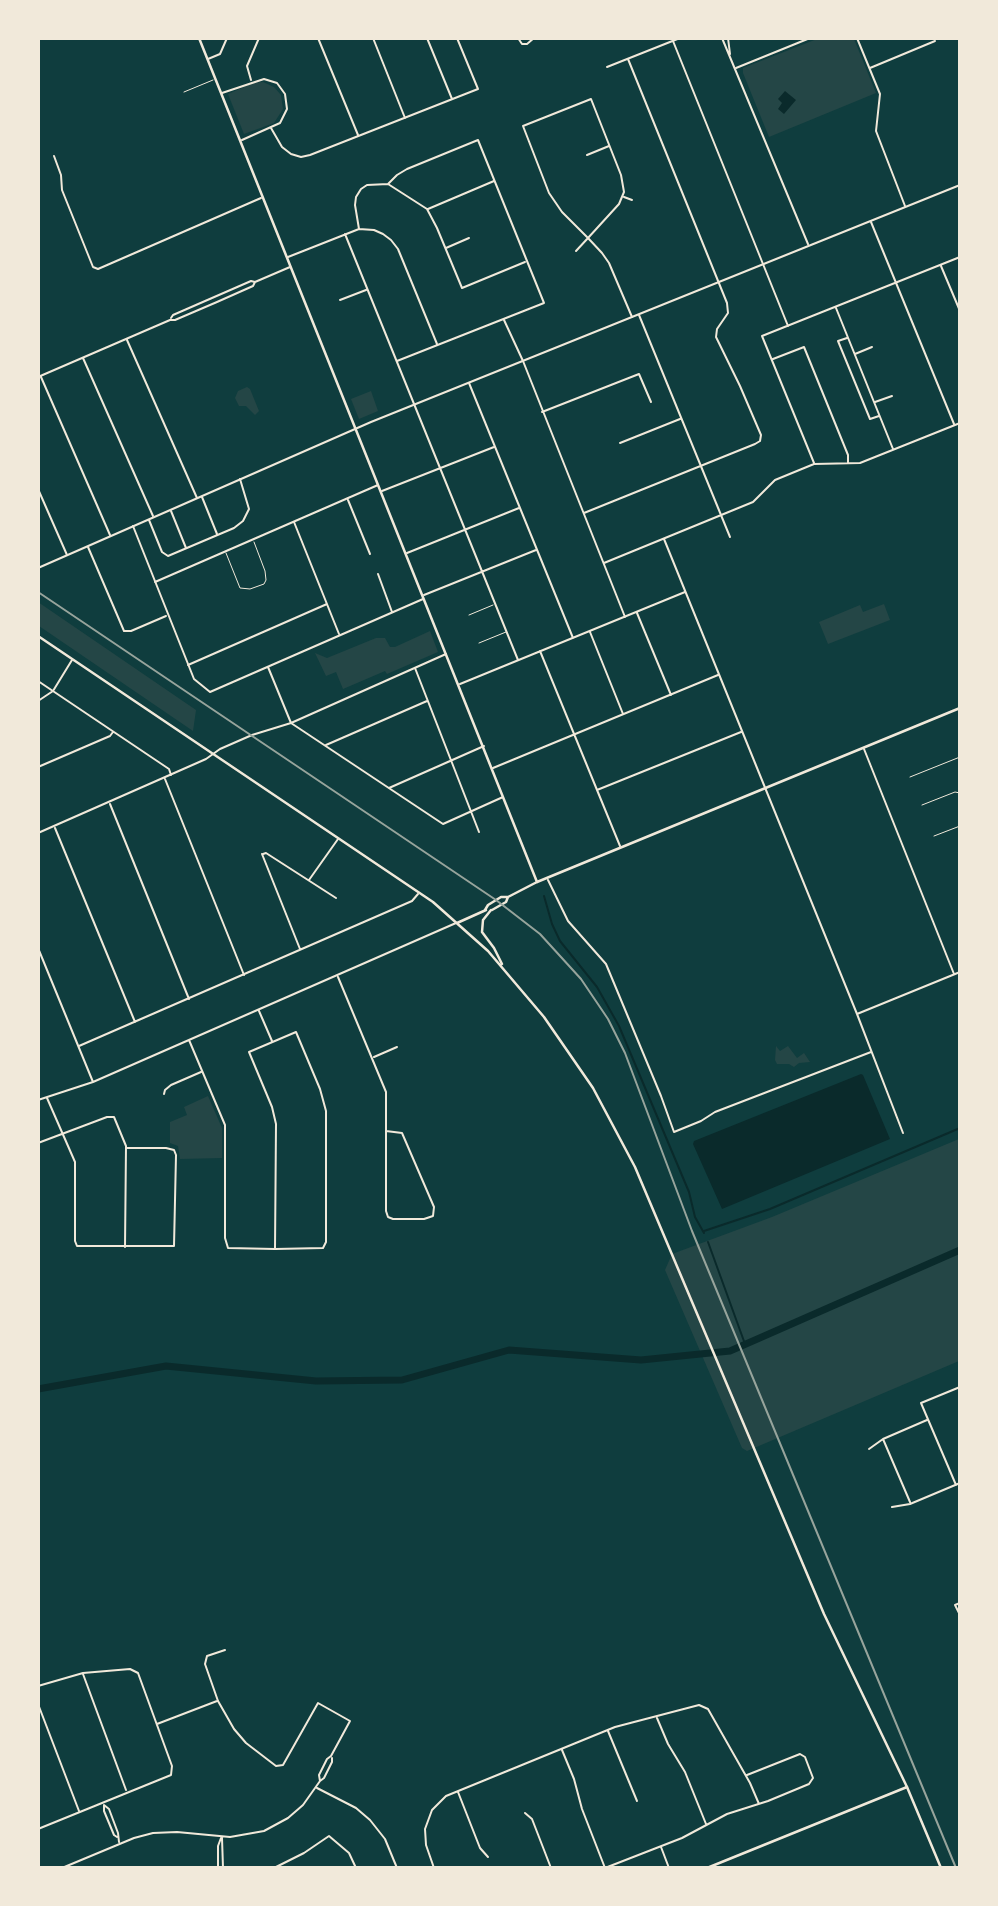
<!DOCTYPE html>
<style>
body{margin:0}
#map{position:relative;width:998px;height:1906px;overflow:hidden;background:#0f3d3e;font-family:Raleway,sans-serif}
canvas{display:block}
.frame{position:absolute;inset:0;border:40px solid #f1e9da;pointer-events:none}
</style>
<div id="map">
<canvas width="998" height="1906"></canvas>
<div class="frame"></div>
</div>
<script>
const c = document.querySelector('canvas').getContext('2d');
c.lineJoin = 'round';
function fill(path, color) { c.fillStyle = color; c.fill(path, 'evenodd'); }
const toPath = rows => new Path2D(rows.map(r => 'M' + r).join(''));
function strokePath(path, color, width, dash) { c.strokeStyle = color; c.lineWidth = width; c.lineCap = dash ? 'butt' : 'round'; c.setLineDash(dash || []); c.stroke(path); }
fill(toPath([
 [817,39,854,39,876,93,769,137,743,73,743,68],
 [253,83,263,82,274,87,281,95,283,109,274,123,244,134,228,94],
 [247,387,250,389,259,411,255,415,246,406,239,406,235,398,238,391],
 [371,391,378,411,359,419,351,399],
 [38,602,196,710,193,731,39,626],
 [884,604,890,620,828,644,819,622,860,605,863,612],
 [430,631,438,652,387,674,385,671,343,689,336,672,326,676,315,653,327,658,376,638,385,638,390,647,395,647],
 [776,1046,780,1051,788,1046,797,1058,804,1053,810,1062,799,1063,794,1067,789,1064,777,1064,775,1060],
 [208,1096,222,1128,222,1158,180,1159,178,1146,170,1143,170,1122,187,1115,184,1107],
 [959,1139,959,1361,747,1451,742,1448,665,1270,672,1254,772,1217]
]), '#244646');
fill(toPath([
 [785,91,796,100,784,114,778,109,782,103,778,99],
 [861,1074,863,1075,890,1139,722,1209,693,1144,694,1141]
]), '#0a2a2b');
strokePath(toPath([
 [544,896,552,924,560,941,597,987,619,1026,689,1192,695,1217,704,1233],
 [704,1231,770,1209,960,1128],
 [708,1242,745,1344]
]), '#0a2a2b', 2);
strokePath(toPath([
 [38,1389,166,1366,316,1381,402,1380,509,1350,641,1360,730,1351,960,1250]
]), '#0a2a2b', 7);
strokePath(toPath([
 [184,92,213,80],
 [226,553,240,588,250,589,264,584,266,580,265,571,254,542],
 [469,615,493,605],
 [479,643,506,632],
 [910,777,960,757],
 [922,805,955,792,960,793],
 [934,836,960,826],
 [959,898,960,898]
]), '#f1e9da', 1);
strokePath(toPath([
 [318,38,358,135],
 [373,38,405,118],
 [427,38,452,99],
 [518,38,522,44,527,44,534,38],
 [857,38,880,94,876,131,905,206],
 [673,41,788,326],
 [208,59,220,54,227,38],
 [607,67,680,38],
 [736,68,810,38],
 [870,68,935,41],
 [251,80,247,66,259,38],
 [222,93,264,79,277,83,285,94,287,109,280,123,242,140],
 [271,128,282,147,291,154,301,157,310,155,478,89,457,38],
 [587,155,609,146],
 [54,156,61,175,62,190,93,267,98,269,261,198],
 [388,184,397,175,407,169,478,140,544,303,397,361],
 [624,197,632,200],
 [428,209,494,181],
 [871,222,954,424],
 [359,229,355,205,356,197,361,189,367,185,388,184,427,209,437,228,462,288,525,262],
 [345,234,518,660],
 [446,248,469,238],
 [576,251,588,238,619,204,624,192,621,175,591,99,523,126,549,193,562,212,588,238,602,253,609,263,632,317],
 [288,257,359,229,374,230,383,234,391,240,398,249,437,344],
 [941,266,960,311],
 [340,300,366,290],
 [836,308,893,449],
 [639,315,730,537],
 [171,318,173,315,251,281,255,282,290,267],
 [504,320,523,361,625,617],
 [847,338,838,341,870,419,879,416],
 [127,340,197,498],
 [855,354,872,347],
 [83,358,153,516],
 [773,359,804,347,848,455,848,463],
 [38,377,170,320,175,320,217,302,253,286,255,282],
 [41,377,110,535],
 [469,383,573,638],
 [875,402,892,396],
 [542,412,639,374,651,402],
 [620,443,680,419],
 [814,463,762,336,960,257],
 [38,489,67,555],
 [382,491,494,447],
 [202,497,217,534],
 [348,500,370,554],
 [171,511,186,548],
 [584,513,755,444,760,441,761,435,740,386,716,337,717,329,728,313,727,303,628,59],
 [149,520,162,552,168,556,234,528,243,521,249,509,240,479],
 [294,522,339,634],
 [133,526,194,679,210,692,423,599],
 [664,539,857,1014,903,1133],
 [88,547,124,631,131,631,166,616],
 [407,553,519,508],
 [604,563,753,502,775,480,814,464,860,463,960,423],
 [378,574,392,612],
 [155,582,378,485],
 [424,595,536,550],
 [637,613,671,695],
 [590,632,623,714],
 [540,651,620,846],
 [188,665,327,604],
 [268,667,291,723,443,824,503,797],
 [415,668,479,832],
 [38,681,169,769,171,775],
 [460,684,685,592],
 [38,701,53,691,72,660],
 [326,745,427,701],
 [864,749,954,974],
 [38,767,110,736,113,732],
 [493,768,718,675],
 [165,779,244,975],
 [389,788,484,746],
 [597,790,741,732],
 [110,804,189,999],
 [55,828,135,1022],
 [38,833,206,759,220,749,252,735,291,723,446,654],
 [262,854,300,949],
 [263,854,266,853,336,898],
 [309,880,338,839],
 [548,880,568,921,606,964,661,1096,674,1132,701,1121,715,1112,871,1052],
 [38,948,93,1082],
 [338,977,386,1092,386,1211,388,1217,393,1219,424,1219,433,1216,434,1207,402,1133,386,1131],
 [259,1011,272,1041],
 [857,1014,960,972],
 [189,1040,225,1125,225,1238,228,1248,275,1249,323,1248,326,1242,326,1111,320,1089,296,1032,249,1052,272,1107,276,1124,275,1249],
 [79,1046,412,901,418,894],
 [374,1057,397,1047],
 [164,1094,165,1090,171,1085,201,1072],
 [47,1098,75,1162,75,1241,77,1246,174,1246,176,1155,174,1150,166,1148,126,1148],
 [38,1100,93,1082,456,923],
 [38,1143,107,1117,114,1117,126,1146,125,1247],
 [883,1439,910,1502],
 [869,1449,883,1439,927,1420],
 [956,1485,921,1403,960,1387],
 [892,1507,910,1504,960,1483],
 [960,1603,955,1605,960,1615],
 [225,1650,207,1656,205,1664,218,1701,234,1729,246,1743,276,1766,283,1765,318,1703,350,1721,331,1756,327,1759,319,1775,320,1781],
 [83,1674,126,1790],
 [38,1686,83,1673,130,1669,138,1673,172,1766,171,1775,38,1829],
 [38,1704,79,1811],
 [657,1718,668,1744,685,1772,706,1824],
 [157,1724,217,1701],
 [608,1731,637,1801],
 [562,1750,574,1779,582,1809,605,1868,682,1838,727,1814,768,1801,809,1784,813,1778,805,1757,800,1754,747,1775],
 [317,1788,356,1808,370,1820,385,1839,397,1868],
 [458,1792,480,1848,488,1857],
 [525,1813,532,1819,551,1868],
 [117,1837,114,1835,104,1811,104,1805,109,1809,118,1833,119,1842],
 [222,1838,223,1868],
 [661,1847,669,1868],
 [62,1868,134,1838,153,1833,177,1832,230,1837,264,1831,288,1818,303,1805,320,1781,324,1778,332,1762,332,1758],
 [218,1868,218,1846,221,1838],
 [274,1868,304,1853,329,1836,349,1853,356,1868],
 [434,1868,426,1845,425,1829,432,1810,446,1796,615,1727,699,1705,708,1709,750,1783,759,1804]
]), '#f1e9da', 2);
strokePath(toPath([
 [722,38,808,244],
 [728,38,730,54],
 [38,568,371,422,960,185]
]), '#f1e9da', 2);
strokePath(toPath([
 [199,38,537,882],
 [38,39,40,38],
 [707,1868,907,1787]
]), '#f1e9da', 2.5);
strokePath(toPath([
 [38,636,433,902,488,951,544,1017,593,1088,635,1167,824,1614,907,1787,941,1868],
 [485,910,488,905,501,897,508,897,537,882,960,708],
 [491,910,483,920,482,932,494,948,502,964],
 [492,910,506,902,508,897],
 [457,923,486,910]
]), '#f1e9da', 2.5);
strokePath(toPath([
 [38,592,496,900,540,934,581,979,608,1019,625,1053,692,1231,956,1868]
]), '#97a49c', 2);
</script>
